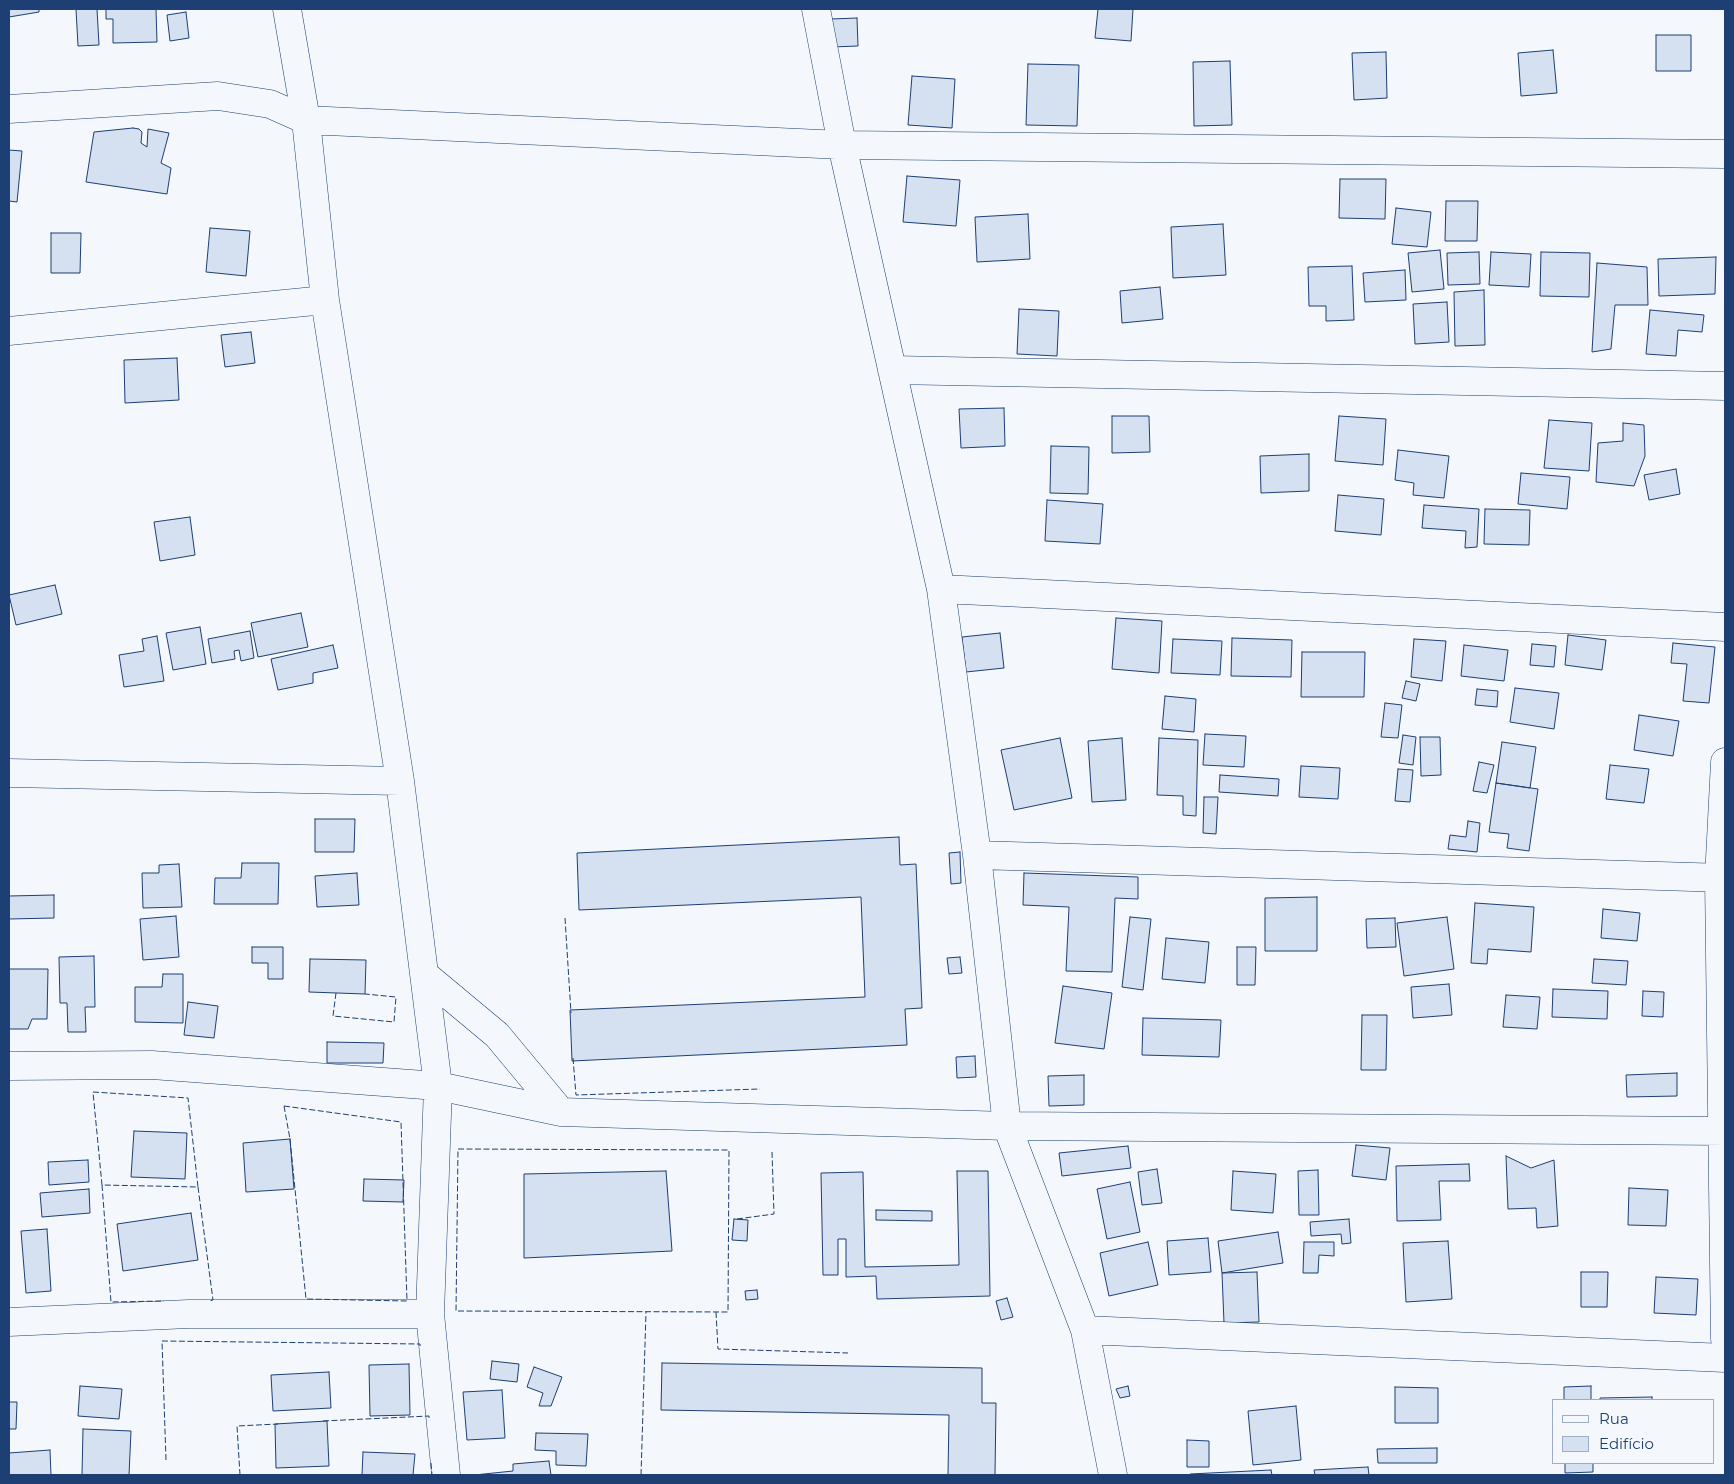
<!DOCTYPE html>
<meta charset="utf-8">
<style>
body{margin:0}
#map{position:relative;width:1734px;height:1484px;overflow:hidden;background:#f4f7fb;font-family:Montserrat,sans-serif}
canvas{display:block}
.frame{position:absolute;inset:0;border:10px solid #1d3f73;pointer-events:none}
.legend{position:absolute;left:1552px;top:1399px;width:162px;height:65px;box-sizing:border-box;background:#f4f7fb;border:1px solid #9eadc5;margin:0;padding:6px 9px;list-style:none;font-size:15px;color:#1d3f73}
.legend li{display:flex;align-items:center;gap:10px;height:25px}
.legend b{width:25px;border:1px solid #9eadc5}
</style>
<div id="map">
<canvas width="1734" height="1484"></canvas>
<div class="frame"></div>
<ul class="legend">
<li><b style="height:6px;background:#f4f7fb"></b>Rua</li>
<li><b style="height:14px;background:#d5e0f0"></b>Edifício</li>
</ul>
</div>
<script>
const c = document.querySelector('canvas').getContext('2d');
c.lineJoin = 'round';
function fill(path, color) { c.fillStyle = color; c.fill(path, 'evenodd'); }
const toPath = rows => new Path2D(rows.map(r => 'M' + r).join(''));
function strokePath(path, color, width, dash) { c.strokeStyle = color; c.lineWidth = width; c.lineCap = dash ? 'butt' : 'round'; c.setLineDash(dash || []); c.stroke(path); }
const building = toPath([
 [9,9,39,9,39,12,9,17,9,9],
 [76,9,97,9,99,45,78,46,76,9],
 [106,9,156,9,157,42,113,43,113,19,106,19,106,9],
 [1098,9,1133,9,1131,41,1095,38,1098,9],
 [186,12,189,38,170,41,167,15,186,12],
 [857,18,858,46,832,47,831,19,857,18],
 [1656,35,1691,35,1691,71,1656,71,1656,35],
 [1553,50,1557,93,1521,96,1518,53,1553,50],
 [1386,52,1387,98,1354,100,1352,53,1386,52],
 [1230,61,1232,125,1194,126,1193,62,1230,61],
 [1028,64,1079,65,1077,126,1026,125,1028,64],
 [912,76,955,79,952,128,908,125,912,76],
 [133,128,139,129,142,132,141,143,147,147,148,129,169,133,161,163,171,168,167,194,86,182,94,132,133,128],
 [9,150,22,151,17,202,9,201,9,150],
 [907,176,960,180,956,226,903,222,907,176],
 [1340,179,1386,179,1385,219,1339,218,1340,179],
 [1446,201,1478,201,1477,241,1445,241,1446,201],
 [1396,208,1431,212,1427,247,1392,244,1396,208],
 [1028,214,1030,259,977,262,975,217,1028,214],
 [1223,224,1226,275,1173,278,1171,227,1223,224],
 [210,228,250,231,246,276,206,272,210,228],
 [51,233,81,233,80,273,51,273,51,233],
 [1440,250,1444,289,1412,292,1408,253,1440,250],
 [1479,252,1480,284,1448,285,1447,253,1479,252],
 [1491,252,1531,254,1529,287,1489,285,1491,252],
 [1541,252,1590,253,1589,297,1540,296,1541,252],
 [1716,257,1715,294,1659,296,1658,259,1716,257],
 [1597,263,1647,267,1648,305,1615,305,1611,349,1592,352,1597,263],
 [1352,266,1354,320,1326,321,1326,306,1309,306,1308,267,1352,266],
 [1405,270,1406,300,1365,302,1363,273,1405,270],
 [1160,287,1163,319,1122,323,1120,291,1160,287],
 [1484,290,1485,345,1455,346,1454,292,1484,290],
 [1447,302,1449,342,1415,344,1413,304,1447,302],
 [1019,309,1059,311,1057,356,1017,354,1019,309],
 [1650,310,1704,315,1702,332,1678,330,1676,356,1646,354,1650,310],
 [251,332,255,363,225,367,221,335,251,332],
 [177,358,179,400,125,403,124,360,177,358],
 [1004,408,1005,446,961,448,959,409,1004,408],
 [1112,416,1149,416,1150,452,1112,453,1112,416],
 [1339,416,1386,419,1383,465,1335,461,1339,416],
 [1549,420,1592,423,1589,471,1544,468,1549,420],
 [1623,423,1644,425,1645,456,1634,486,1596,482,1598,443,1623,441,1623,423],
 [1051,446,1089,447,1088,494,1050,493,1051,446],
 [1398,450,1449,456,1444,498,1413,495,1414,483,1395,480,1398,450],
 [1309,454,1309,491,1261,493,1260,456,1309,454],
 [1676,469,1680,494,1649,500,1644,475,1676,469],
 [1521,473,1570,477,1567,509,1518,504,1521,473],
 [1338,495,1384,499,1381,535,1335,531,1338,495],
 [1047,500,1103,504,1100,544,1045,541,1047,500],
 [1424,505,1479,509,1477,547,1465,548,1466,531,1422,528,1424,505],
 [1485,509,1530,510,1529,545,1484,544,1485,509],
 [190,517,195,555,160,561,154,522,190,517],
 [55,585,62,614,16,625,9,595,55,585],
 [301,613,308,647,258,657,251,623,301,613],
 [1116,618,1162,621,1159,673,1112,669,1116,618],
 [200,627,206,664,173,670,166,633,200,627],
 [250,631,254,658,241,661,239,650,234,651,235,659,212,663,208,639,250,631],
 [1000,633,1004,668,966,672,962,637,1000,633],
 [1568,635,1606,640,1602,670,1565,665,1568,635],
 [157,636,164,681,124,687,119,655,144,651,142,639,157,636],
 [1232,638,1292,640,1291,677,1231,676,1232,638],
 [1173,639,1222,641,1220,675,1171,673,1173,639],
 [1414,639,1446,641,1442,681,1411,677,1414,639],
 [1673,643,1715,647,1709,703,1683,701,1687,664,1671,663,1673,643],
 [1532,644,1556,646,1554,667,1530,665,1532,644],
 [333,645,338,668,313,673,313,683,278,690,271,659,333,645],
 [1464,645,1508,650,1504,681,1461,676,1464,645],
 [1302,652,1365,652,1364,697,1301,697,1302,652],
 [1406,681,1420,684,1416,701,1402,698,1406,681],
 [1515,688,1559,693,1554,729,1510,722,1515,688],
 [1477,689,1498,691,1497,707,1475,705,1477,689],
 [1165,696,1196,699,1194,732,1162,729,1165,696],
 [1385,703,1402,705,1398,738,1381,737,1385,703],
 [1639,715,1679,721,1673,756,1634,750,1639,715],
 [1205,734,1246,736,1244,767,1203,765,1205,734],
 [1403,735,1416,737,1413,765,1399,763,1403,735],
 [1420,737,1440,737,1441,775,1421,776,1420,737],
 [1060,738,1072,798,1014,810,1001,750,1060,738],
 [1122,738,1126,800,1092,802,1088,741,1122,738],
 [1159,738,1198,740,1196,816,1183,815,1183,796,1157,795,1159,738],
 [1502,742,1536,747,1530,788,1496,783,1502,742],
 [1479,762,1494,765,1487,793,1473,791,1479,762],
 [1610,765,1649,769,1644,803,1606,799,1610,765],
 [1301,766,1340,768,1338,799,1299,797,1301,766],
 [1398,769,1413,770,1410,802,1395,801,1398,769],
 [1220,775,1279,779,1278,796,1219,792,1220,775],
 [1496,783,1538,789,1529,851,1507,848,1509,834,1489,832,1496,783],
 [1204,797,1218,797,1216,834,1203,833,1204,797],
 [315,819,355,819,354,852,315,852,315,819],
 [1468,821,1480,823,1477,852,1448,849,1450,835,1466,837,1468,821],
 [899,837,900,865,916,864,922,1008,905,1009,907,1045,572,1061,570,1010,865,997,861,897,579,910,577,853,899,837],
 [960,852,961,883,951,884,949,853,960,852],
 [242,863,279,863,278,904,214,904,215,878,241,878,242,863],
 [179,864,182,907,143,908,142,873,159,873,159,865,179,864],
 [357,873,359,905,317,907,315,876,357,873],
 [1024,873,1138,877,1138,899,1115,898,1112,972,1066,971,1069,907,1023,905,1024,873],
 [54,895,54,918,9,919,9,896,54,895],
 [1317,897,1317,951,1265,951,1265,898,1317,897],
 [1475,903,1534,907,1531,952,1488,949,1487,964,1471,963,1475,903],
 [1603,909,1640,913,1637,941,1601,938,1603,909],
 [176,916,179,957,143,960,140,919,176,916],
 [1130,917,1151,919,1143,990,1122,987,1130,917],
 [1447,917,1454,969,1404,976,1397,923,1447,917],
 [1395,918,1396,947,1367,948,1366,919,1395,918],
 [1166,938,1209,942,1205,983,1162,979,1166,938],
 [252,947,283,947,283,979,268,979,268,963,252,963,252,947],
 [1237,947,1256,947,1255,985,1237,985,1237,947],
 [94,956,95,1007,85,1007,86,1032,68,1032,67,1003,60,1003,59,957,94,956],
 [960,957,962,973,949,974,947,958,960,957],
 [310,959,366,960,365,994,309,992,310,959],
 [1594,959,1628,961,1626,985,1592,983,1594,959],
 [9,969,48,969,47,1019,32,1019,28,1029,9,1029,9,969],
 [163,974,183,974,183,1023,135,1022,135,987,162,987,163,974],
 [1449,984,1452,1015,1413,1018,1411,987,1449,984],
 [1063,986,1112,993,1104,1049,1055,1043,1063,986],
 [1553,989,1608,991,1607,1019,1552,1017,1553,989],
 [1643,991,1664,992,1663,1017,1642,1016,1643,991],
 [1506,995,1540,997,1537,1029,1503,1027,1506,995],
 [188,1002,218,1006,214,1038,184,1035,188,1002],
 [1362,1015,1387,1015,1386,1070,1361,1070,1362,1015],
 [1143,1018,1221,1020,1219,1057,1142,1055,1143,1018],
 [327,1042,384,1043,383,1063,327,1063,327,1042],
 [975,1056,976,1077,957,1078,956,1057,975,1056],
 [1677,1073,1677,1096,1627,1097,1626,1075,1677,1073],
 [1084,1075,1084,1105,1049,1106,1048,1076,1084,1075],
 [134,1131,187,1133,185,1179,131,1177,134,1131],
 [290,1139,294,1189,246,1192,243,1143,290,1139],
 [1356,1145,1390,1148,1386,1180,1352,1176,1356,1145],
 [1128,1146,1131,1168,1062,1176,1059,1153,1128,1146],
 [1506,1156,1531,1168,1554,1160,1558,1226,1537,1228,1536,1208,1508,1209,1506,1156],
 [88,1160,89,1182,49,1185,48,1162,88,1160],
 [1469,1164,1470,1181,1439,1181,1441,1220,1397,1221,1396,1166,1469,1164],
 [1157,1169,1162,1203,1142,1205,1138,1172,1157,1169],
 [1318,1170,1319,1215,1299,1215,1298,1171,1318,1170],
 [666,1171,672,1251,524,1258,524,1174,666,1171],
 [957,1171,988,1171,990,1296,877,1299,876,1276,846,1277,846,1239,838,1239,838,1275,823,1275,821,1173,863,1172,865,1267,959,1265,957,1171],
 [1233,1171,1276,1174,1273,1213,1231,1210,1233,1171],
 [364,1179,404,1180,403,1202,363,1201,364,1179],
 [1130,1182,1140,1232,1107,1239,1097,1189,1130,1182],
 [1629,1188,1668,1190,1666,1226,1628,1225,1629,1188],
 [89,1189,90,1213,42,1217,40,1193,89,1189],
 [876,1210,932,1211,932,1221,876,1220,876,1210],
 [191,1213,198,1260,123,1271,117,1224,191,1213],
 [734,1219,748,1220,747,1241,732,1240,734,1219],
 [1349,1219,1351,1243,1342,1244,1341,1234,1311,1236,1310,1222,1349,1219],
 [47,1229,51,1291,26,1293,21,1231,47,1229],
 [1278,1232,1283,1263,1222,1273,1218,1241,1278,1232],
 [1208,1238,1211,1272,1169,1275,1167,1241,1208,1238],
 [1448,1241,1452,1299,1406,1302,1403,1243,1448,1241],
 [1148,1242,1158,1285,1109,1296,1100,1253,1148,1242],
 [1304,1242,1334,1242,1334,1256,1319,1255,1318,1273,1303,1273,1304,1242],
 [1257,1272,1259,1322,1224,1323,1222,1273,1257,1272],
 [1581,1272,1608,1272,1607,1307,1581,1307,1581,1272],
 [1656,1277,1698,1279,1696,1315,1654,1313,1656,1277],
 [757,1290,758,1299,746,1300,745,1291,757,1290],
 [1007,1298,1013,1317,1001,1320,996,1301,1007,1298],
 [492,1361,519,1364,517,1382,490,1379,492,1361],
 [662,1363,982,1368,982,1403,996,1403,995,1475,948,1475,949,1415,661,1410,662,1363],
 [409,1364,410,1415,370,1416,369,1365,409,1364],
 [534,1367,562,1377,551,1406,539,1406,543,1393,527,1387,534,1367],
 [329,1372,331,1408,273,1411,271,1375,329,1372],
 [80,1386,122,1389,119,1419,78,1416,80,1386],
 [1128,1386,1130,1396,1120,1398,1116,1389,1128,1386],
 [1591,1386,1591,1400,1564,1400,1564,1387,1591,1386],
 [1395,1387,1438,1388,1438,1423,1395,1423,1395,1387],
 [502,1390,505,1438,467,1440,463,1392,502,1390],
 [1652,1397,1652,1400,1600,1400,1600,1398,1652,1397],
 [9,1402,17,1402,16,1429,9,1429,9,1402],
 [1296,1406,1301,1460,1253,1465,1248,1411,1296,1406],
 [327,1421,329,1466,276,1468,275,1424,327,1421],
 [83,1429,131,1431,129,1475,82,1475,83,1429],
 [536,1433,588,1434,586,1466,556,1465,556,1451,535,1450,536,1433],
 [1187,1440,1209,1441,1209,1467,1187,1467,1187,1440],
 [1437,1448,1437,1463,1378,1463,1377,1449,1437,1448],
 [50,1450,51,1475,9,1475,9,1453,50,1450],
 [363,1452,415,1454,413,1475,362,1475,363,1452],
 [549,1461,551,1475,474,1475,513,1471,513,1464,549,1461],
 [1565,1463,1593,1463,1593,1472,1565,1473,1565,1463],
 [1368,1467,1369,1475,1315,1475,1314,1470,1368,1467],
 [1271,1470,1272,1475,1190,1475,1190,1474,1271,1470]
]);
fill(building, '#d5e0f0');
strokePath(building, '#1d3f73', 1);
const minor = toPath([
 [287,9,306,120,325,300,400,781,438,1086,430,1314,446,1475],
 [816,9,842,145,941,589,977,855,1007,1126,1085,1330,1113,1475],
 [9,109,218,96,270,104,306,120,842,145,1725,154],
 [9,331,325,300],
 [892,370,1725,386],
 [941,589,1725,627],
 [1725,762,1719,878,1725,1339],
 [9,773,400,781],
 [977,855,1725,878],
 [425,975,497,1035,561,1112],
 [9,1066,152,1065,438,1086,561,1112,1007,1126,1725,1131],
 [9,1322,189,1314,430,1314],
 [1085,1330,1725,1358]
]);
strokePath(minor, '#1d3f73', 29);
strokePath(minor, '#f4f7fb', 28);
strokePath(toPath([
 [565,918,571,1013],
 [336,993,333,1016,394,1022,396,997,365,994],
 [573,1058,576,1095,760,1089],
 [93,1092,188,1098,198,1187,102,1185,93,1092],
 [284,1106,401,1122,407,1301,306,1299,290,1139,284,1106],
 [458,1149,729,1150,728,1312,456,1311,458,1149],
 [102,1185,111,1302,164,1301],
 [198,1187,213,1300,209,1301],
 [737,1219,774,1214,772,1152],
 [716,1312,718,1349,848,1353],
 [323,1421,429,1416,429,1418],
 [166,1460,162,1341,420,1344,420,1346],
 [431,1463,432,1475],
 [240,1475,237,1426,278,1424],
 [641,1475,646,1312]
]), '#1d3f73', 1, [6, 2.5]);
</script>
